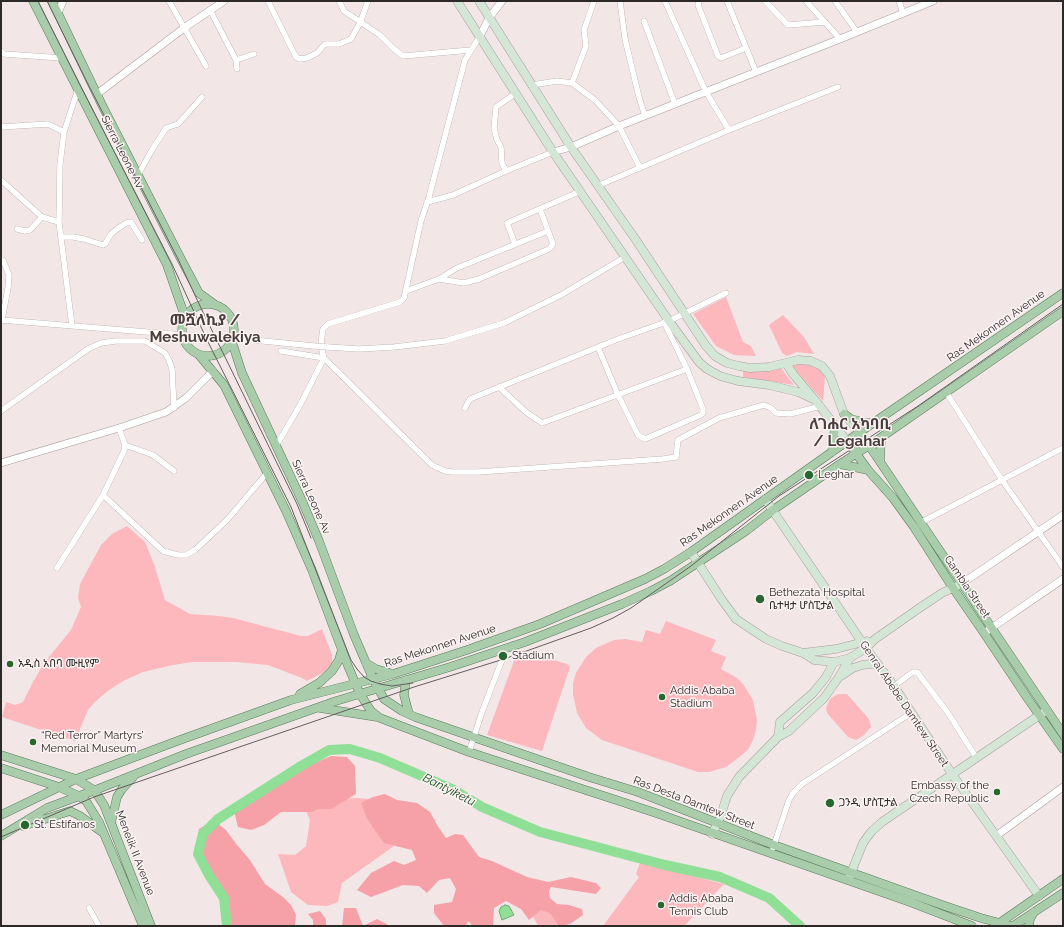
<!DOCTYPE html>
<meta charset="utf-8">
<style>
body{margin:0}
#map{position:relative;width:1064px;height:927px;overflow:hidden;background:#f2e6e7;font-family:Raleway,sans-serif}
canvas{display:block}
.frame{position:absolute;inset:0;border:2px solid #2e2929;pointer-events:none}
</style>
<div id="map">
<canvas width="1064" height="927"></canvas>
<div class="frame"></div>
</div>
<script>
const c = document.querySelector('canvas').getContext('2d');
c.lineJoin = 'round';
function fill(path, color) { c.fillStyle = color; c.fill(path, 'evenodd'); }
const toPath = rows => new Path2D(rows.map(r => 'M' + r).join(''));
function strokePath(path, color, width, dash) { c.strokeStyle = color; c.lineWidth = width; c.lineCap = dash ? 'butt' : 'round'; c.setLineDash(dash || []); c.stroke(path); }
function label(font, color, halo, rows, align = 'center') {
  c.font = font + ' Raleway,"Noto Sans Ethiopic",sans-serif'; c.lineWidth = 3; c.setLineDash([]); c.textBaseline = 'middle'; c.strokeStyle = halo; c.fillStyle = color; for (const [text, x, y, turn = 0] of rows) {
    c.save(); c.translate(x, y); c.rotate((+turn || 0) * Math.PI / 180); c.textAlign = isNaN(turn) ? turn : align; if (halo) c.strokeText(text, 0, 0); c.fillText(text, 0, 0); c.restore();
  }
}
fill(toPath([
 [726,297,743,342,751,346,756,356,734,355,716,346,693,314],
 [783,315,804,337,814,354,797,352,787,356,782,353,769,325],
 [792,363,808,364,820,369,825,377,823,401,794,368],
 [780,367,794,385,743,377,743,370],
 [127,526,145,542,154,564,165,600,190,614,219,616,233,618,301,636,308,636,322,629,332,655,332,664,326,671,307,681,302,678,268,665,235,662,193,662,173,665,143,672,125,680,109,690,95,702,88,710,75,741,2,717,6,702,15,705,23,702,33,682,44,663,71,630,81,607,78,598,80,584,101,545,112,534],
 [666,621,716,640,711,651,726,657,721,669,737,678,743,684,753,700,757,720,756,730,753,740,749,748,742,755,726,767,709,772,698,772,602,740,586,728,577,713,573,694,573,683,576,673,586,657,596,648,614,640,625,639,642,642,646,630,660,634],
 [518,650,567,664,570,667,542,751,487,735],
 [838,694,847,694,869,719,871,727,864,735,856,740,848,737,827,713,826,708,830,699],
 [356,798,400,801,436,820,401,847,394,846,342,883,338,902,327,906,308,905,291,892,278,854,295,855,306,846,310,820,306,811,327,800],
 [640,863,724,884,684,926,603,926,639,877,636,874],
 [545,901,557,926,538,926,529,908]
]), '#fdb8bd');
fill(toPath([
 [331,756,347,757,355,766,356,794,331,809,318,809,312,812,281,812,264,825,251,830,238,827,234,811,248,802,268,786,310,765],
 [385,794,397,800,417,803,430,812,437,825,446,838,455,834,463,835,479,857,492,861,527,877,548,882,571,877,596,883,601,888,596,894,551,887,549,891,550,898,557,904,569,905,582,909,583,915,570,924,561,926,558,926,550,913,541,910,529,920,521,909,506,901,494,908,493,926,473,926,468,921,466,926,444,926,434,913,434,905,452,902,456,889,450,878,439,880,427,893,419,886,403,885,371,897,357,890,371,873,394,861,404,865,416,860,412,850,384,843,376,832,367,818,361,803,373,797],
 [213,820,226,830,237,845,250,860,265,884,283,897,291,905,296,915,295,926,228,926,224,908,207,873,197,841,199,829],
 [344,908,356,908,363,926,377,919,390,926,342,926],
 [320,911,326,919,326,926,313,926,313,920,308,914]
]), '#f6a1a8');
const water = toPath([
 [505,905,509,906,514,915,502,920,499,911,501,907,505,905]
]);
fill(water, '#90df96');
strokePath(water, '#73a875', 1);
strokePath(toPath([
 [227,926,224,898,209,875,198,854,203,834,218,819,301,766,329,750,350,749,380,758,452,789,482,807,540,832,665,865,720,877,769,898,800,926]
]), '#90df96', 10);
const minor = toPath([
 [169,1,206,66],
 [268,1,296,57,300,59,307,58,317,53,325,44,339,44,351,39,360,23,368,1],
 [339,1,344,11,380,35,394,49,403,56,471,50],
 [594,1,584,30,586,46,572,83,595,100,619,126,640,168],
 [620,1,625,39,639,97,645,116],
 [665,1,706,92,729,130],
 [699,1,698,5,718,56,721,58,746,48],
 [727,1,756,72],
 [765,1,788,25,825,22],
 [806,1,840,39],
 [835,1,857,32],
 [899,1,903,13],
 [210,10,236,60,237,69],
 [644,21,675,104],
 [480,36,465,60,429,197,421,221,404,298,400,302,328,324,323,329,322,335,321,346,324,358,432,465,445,471,452,472,478,472,663,459,676,457,678,440,719,418,764,405,771,408,776,413,790,414,821,406],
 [1,51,4,54,62,58],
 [236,60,254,54],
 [532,85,557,81,572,83],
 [1,127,48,124,64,132],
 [506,171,502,163,501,147,497,140,494,128,496,107,516,93],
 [138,175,152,150,166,128,178,124,202,97],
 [1,180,42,217,59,222],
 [597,186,729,130,838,87],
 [427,202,453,195,506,171,553,152],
 [17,229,25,231,30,230,42,217],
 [61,237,73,237,84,239,103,245,105,244,111,234,117,229,126,223,131,222,142,240],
 [515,244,507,223,581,191],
 [439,279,464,283,479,279,549,249,553,244,540,209],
 [406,291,439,279,457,268,548,231],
 [1,320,171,334],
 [2,320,8,288,9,275,3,260],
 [72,326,59,222,60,164,64,132,78,89],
 [253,340,314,346],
 [327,347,359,349,394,347,445,341,504,323,561,295,625,257],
 [598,347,618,395,638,435,645,439,701,415,703,413,703,409,687,369,664,322],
 [499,387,526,412,542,423,687,369],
 [946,392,1002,480,1063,567],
 [465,408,470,399,618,339,669,321,726,293],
 [1,411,88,349,101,343,116,341,145,341,165,353,169,360,172,369,174,408],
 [125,445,153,455,174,471],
 [276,446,299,407,324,358,281,351],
 [103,495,163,551,178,555,186,555,195,550,227,520,267,473],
 [920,523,1063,448],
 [57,568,103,495,124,451,125,445,119,428],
 [894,686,913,672,917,672,948,713,976,757],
 [469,752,482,712,507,647],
 [773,848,789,800,793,793,802,784,911,713],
 [89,908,99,926]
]);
const tertiary = toPath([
 [58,13,63,1],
 [480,36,489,18,502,1],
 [97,94,184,28,224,1],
 [553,152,571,147,619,126,840,39,933,1],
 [1,463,119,428,166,412,186,398,213,371],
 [961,584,1063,515],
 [987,631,1063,579],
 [996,836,1063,787]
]);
const secondary = toPath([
 [457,1,553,152,669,321,699,362,707,369,720,376,738,381,769,385,798,392,815,400],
 [479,1,571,147,636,240,706,346,715,356,727,363,739,366,750,368,769,367,798,360,811,361,822,366,830,376,844,414,860,432],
 [786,363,793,374,815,400,847,441],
 [765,499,868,651,894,686,952,774,1039,896],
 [691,552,722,600,736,619,766,639,782,646,803,653,814,660,834,662,850,658,866,648,875,639,918,609,942,593,961,584],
 [803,653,836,649,867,641],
 [841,676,853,668,862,665,871,664,879,666],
 [778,737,780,722,813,693,826,677,834,662],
 [712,834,720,818,727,796,739,777,778,737,789,731,824,698,839,677,850,658],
 [849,878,863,843,871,832,882,822,1047,710]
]);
const primary = toPath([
 [33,1,167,265,185,317],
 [52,1,102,105,180,257,199,293,214,304],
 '182 330a26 26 0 1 1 52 0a26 26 0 1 1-52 0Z',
 [232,342,242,373,303,503,319,541,354,635,373,679,384,699,402,711,415,717,589,777,638,792,774,845,945,906,981,918,1011,926],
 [199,355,224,385,286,511,312,570,348,666,360,694,371,711,380,718,469,752,656,813,910,902,972,926],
 [844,414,851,419,867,423,874,423],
 [860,432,1063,734],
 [847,441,868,470,893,498,914,527,953,588,984,633,1028,699,1063,749],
 [832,452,835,426],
 [880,461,881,438],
 [840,464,868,470],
 [366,663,376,669,390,673],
 [406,680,404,695,409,714],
 [300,694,319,683,332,671,339,660,342,649],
 [320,708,377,717],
 [1,755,76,779,94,790,104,805,151,926],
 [1,768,59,787,79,796,86,801,99,822,143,926],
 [1,815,76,779,180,740,291,700,393,674,467,650,540,624,645,579,664,569,691,552,860,432,1063,293],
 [111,823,117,797,122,789,134,776],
 [23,826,70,811,80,816,102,832],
 [1,836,47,808,98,789,186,754,336,701,450,667,525,642,622,604,651,591,670,581,746,531,773,510,840,464,876,441,1063,311],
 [998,924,1063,879],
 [1013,926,1063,893],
 [1029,926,1030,919,1034,912]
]);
strokePath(minor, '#a89d9d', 6);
strokePath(tertiary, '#a89d9d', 8);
strokePath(secondary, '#a89d9d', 9);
strokePath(primary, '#587d59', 9);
strokePath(minor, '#fff', 5.5);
strokePath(tertiary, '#fff', 7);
strokePath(secondary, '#d4e6d5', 8);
strokePath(primary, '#a9ccab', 8);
strokePath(toPath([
 [38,1,82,89,172,264,207,340,291,507,351,660,357,669,364,677,371,681,380,684,392,686,413,683],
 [47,1,88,84,178,259,200,306,297,504,311,538],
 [1,837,94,797,414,687,504,659,591,628,613,618,631,608,691,566,779,496,918,406,1063,304]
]), '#655e5f', 1);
const minorBridge = toPath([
 [171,334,253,340],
 [314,346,327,347]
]);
strokePath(minorBridge, '#a89d9d', 6, []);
strokePath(minorBridge, '#fff', 5.5);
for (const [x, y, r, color] of [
 [809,475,5,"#276730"],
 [760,599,5,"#276730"],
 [503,656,5,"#276730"],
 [10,664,4,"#276730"],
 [662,697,4,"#276730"],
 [33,742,4,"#276730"],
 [997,792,4,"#276730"],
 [830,803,5,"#276730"],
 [25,825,5,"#276730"],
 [661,905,4,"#276730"]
]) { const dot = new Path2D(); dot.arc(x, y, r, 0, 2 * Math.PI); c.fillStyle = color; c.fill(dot); strokePath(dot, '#fef4f4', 1.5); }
label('11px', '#2e2929', '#fef4f4', [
 ["Sierra Leone Av",122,152,63],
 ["Ras Mekonnen Avenue",996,326,-35],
 ["Sierra Leone Av",311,497,66],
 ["Ras Mekonnen Avenue",729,511,-35],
 ["Gambia Street",967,587,56],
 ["Ras Mekonnen Avenue",440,646,-18],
 ["Genral Abebe Damtew Street",904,704,56],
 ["Ras Desta Damtew Street",694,803,21],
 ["Menelik II Avenue",135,853,69]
]);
label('11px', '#2e2929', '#fef4f4', [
 ["Leghar",818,475],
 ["Bethezata Hospital",769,593],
 ["ቤተዛታ ሆስፒታል",769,606],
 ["Stadium",512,656],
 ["አዲስ አበባ ሙዚየም",18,664],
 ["Addis Ababa",670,691],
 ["Stadium",670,704],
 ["“Red Terror” Martyrs’",41,736],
 ["Memorial Museum",41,749],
 ["Embassy of the",989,786,"right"],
 ["Czech Republic",989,799,"right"],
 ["ጋንዲ ሆስፒታል",839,803],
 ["St. Estifanos",34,825],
 ["Addis Ababa",669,899],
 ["Tennis Club",669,912]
], 'left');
label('italic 12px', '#134a1c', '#fef4f4', [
 ["Bantyiketu",449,790,27]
]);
label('bold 15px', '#493f3f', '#fef4f4', [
 ["መሿለኪያ /",205,320],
 ["Meshuwalekiya",205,337],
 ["ለገሐር አካባቢ",850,424],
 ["/ Legahar",850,441]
]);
</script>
